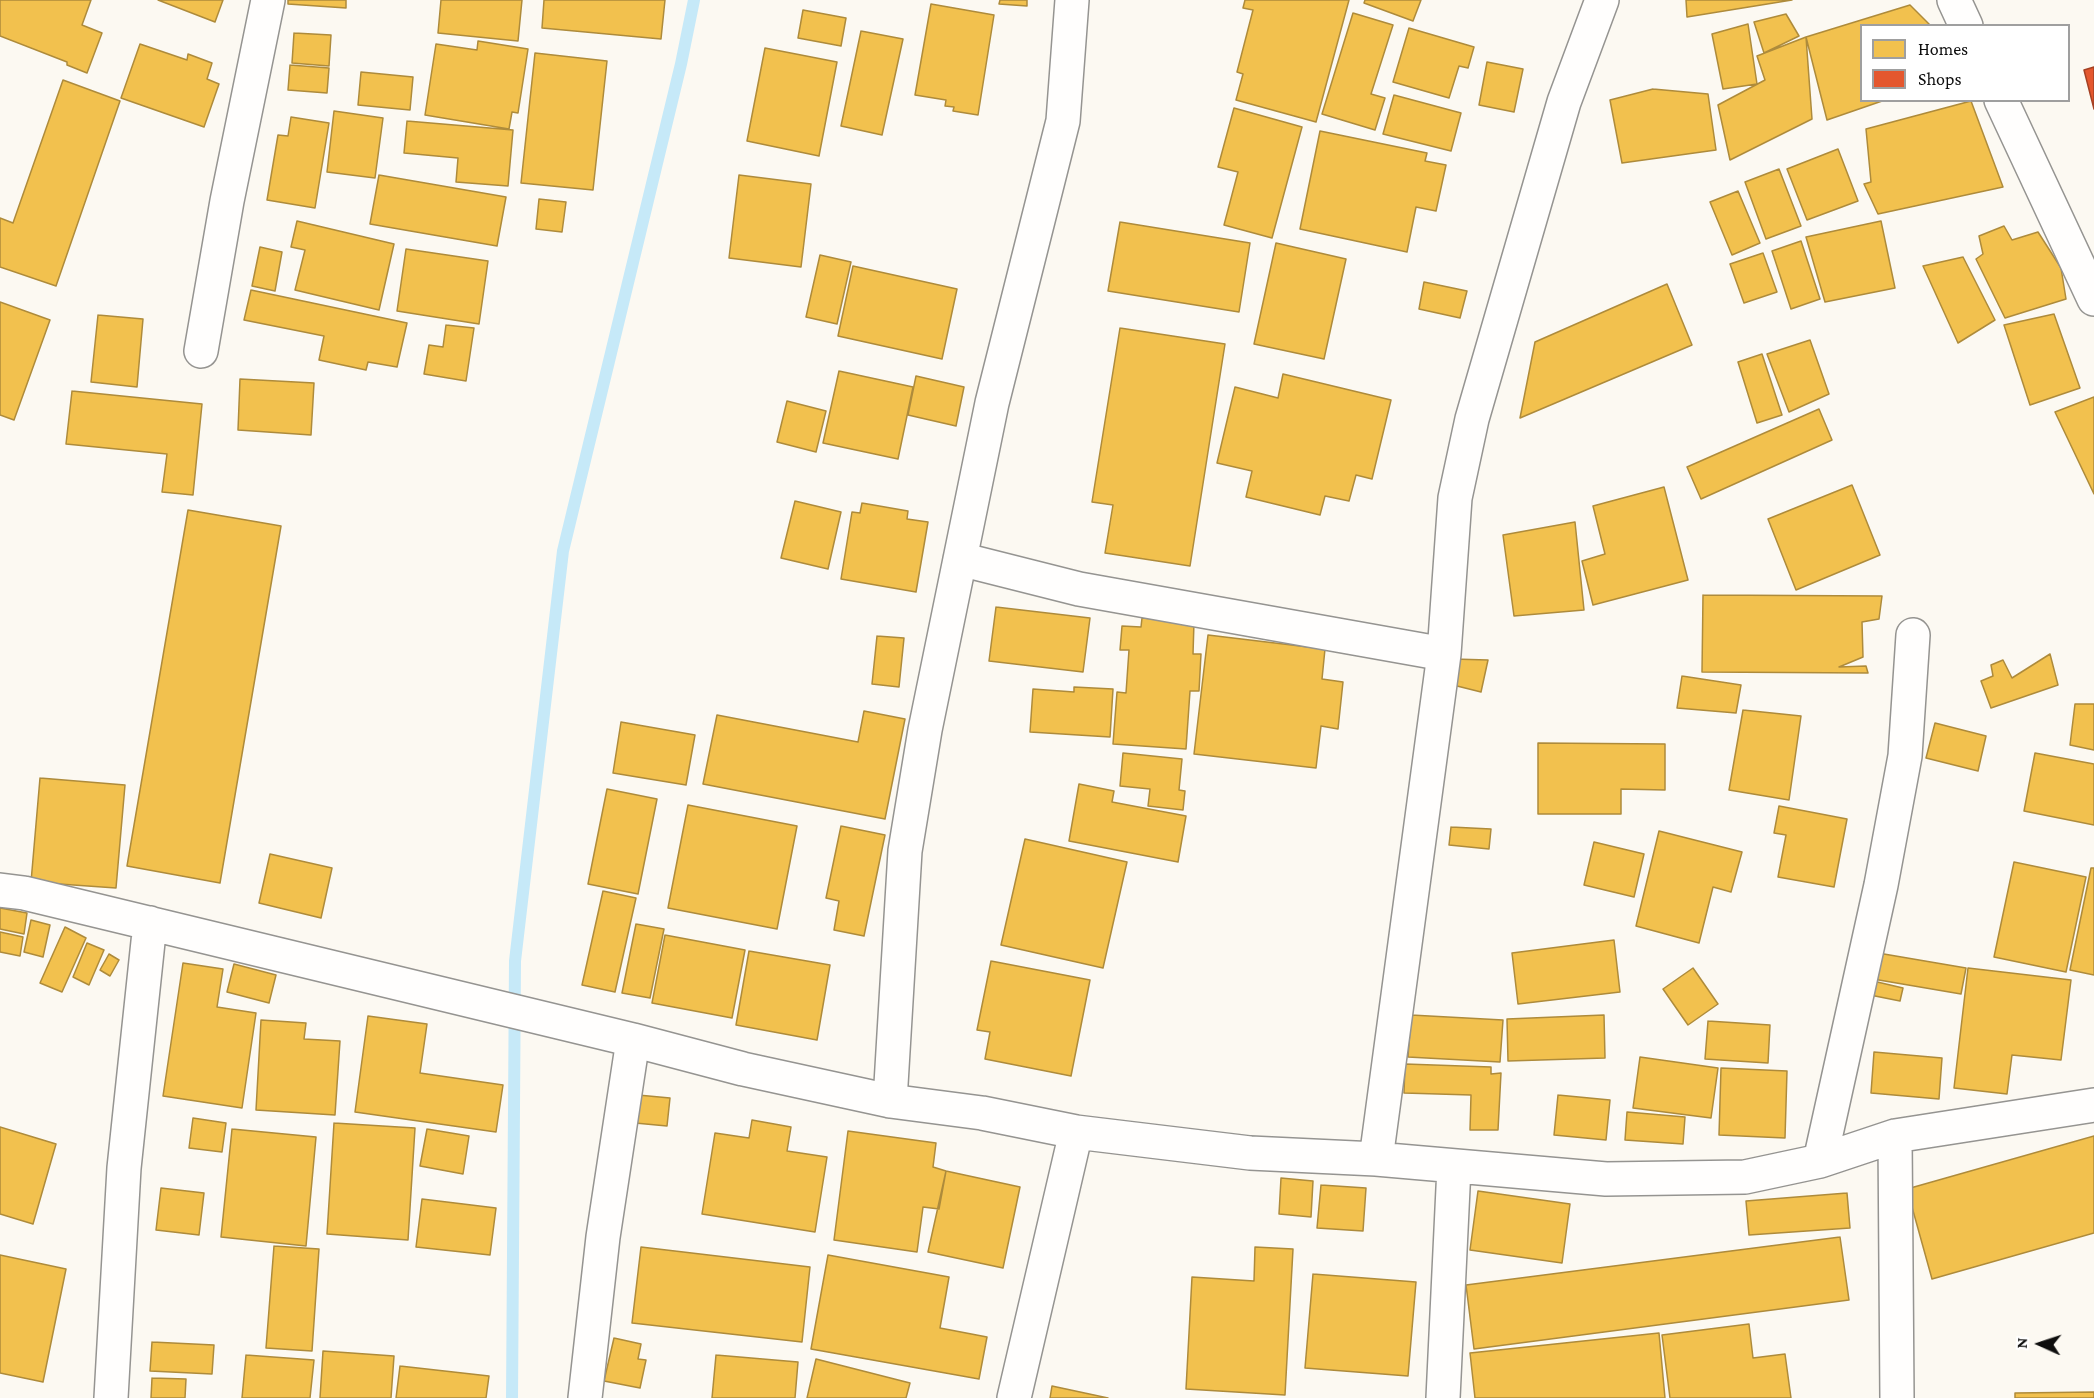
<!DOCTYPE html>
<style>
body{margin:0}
#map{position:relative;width:2094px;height:1398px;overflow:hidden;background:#fcf9f2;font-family:"Crimson Pro",serif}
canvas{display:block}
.legend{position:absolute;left:1860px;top:24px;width:210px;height:78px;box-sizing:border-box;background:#fff;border:2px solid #9f9f9f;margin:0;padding:8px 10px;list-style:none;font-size:18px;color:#0e0e0e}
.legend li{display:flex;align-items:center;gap:12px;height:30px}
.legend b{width:30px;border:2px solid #9f9f9f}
.north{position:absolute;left:2010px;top:1314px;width:60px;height:60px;-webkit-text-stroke:4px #fff;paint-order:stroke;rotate:273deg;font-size:16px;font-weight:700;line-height:24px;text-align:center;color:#0e0e0e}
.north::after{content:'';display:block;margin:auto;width:21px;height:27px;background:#0e0e0e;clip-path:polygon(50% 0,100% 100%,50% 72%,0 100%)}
</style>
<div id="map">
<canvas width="2094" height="1398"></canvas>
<ul class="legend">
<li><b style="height:16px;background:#f2c14e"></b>Homes</li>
<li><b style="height:16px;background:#e4572e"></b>Shops</li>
</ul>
<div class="north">N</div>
</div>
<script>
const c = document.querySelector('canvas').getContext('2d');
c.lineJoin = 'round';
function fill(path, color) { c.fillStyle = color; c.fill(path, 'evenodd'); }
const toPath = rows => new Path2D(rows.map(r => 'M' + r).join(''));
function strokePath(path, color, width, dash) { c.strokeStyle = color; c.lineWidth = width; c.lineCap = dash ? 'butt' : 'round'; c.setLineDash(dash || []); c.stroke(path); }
const homes = toPath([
 [0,0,91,0,82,25,102,33,87,73,67,65,67,62,0,36,0,0],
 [158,0,223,0,215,22,158,0],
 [288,0,346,0,346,8,288,4,288,0],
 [441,0,522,0,518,41,438,33,441,0],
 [544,0,665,0,661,39,542,28,544,0],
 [1000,0,1027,0,1027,6,999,4,1000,0],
 [1245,0,1349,0,1316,122,1236,100,1243,74,1237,72,1253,10,1243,8,1245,0],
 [1365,0,1421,0,1413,21,1364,3,1365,0],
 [1686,0,1792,0,1687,17,1686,0],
 [931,4,994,15,978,115,953,111,954,107,945,106,946,100,915,95,931,4],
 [1910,5,1931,26,1862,26,1862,100,1885,100,1827,120,1806,37,1910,5],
 [803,10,846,18,841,46,798,38,803,10],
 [1353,13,1393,25,1371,94,1385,98,1375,130,1322,114,1353,13],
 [1786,14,1799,36,1764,53,1754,22,1786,14],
 [1748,24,1757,84,1723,89,1712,34,1748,24],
 [1409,28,1474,47,1468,68,1459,66,1449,98,1393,82,1409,28],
 [861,31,903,39,882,135,841,126,861,31],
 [294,33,331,35,329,66,292,63,294,33],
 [1806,37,1812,119,1730,160,1718,105,1765,80,1757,56,1806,37],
 [478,41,528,49,518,113,512,112,509,129,425,115,436,44,477,50,478,41],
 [140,44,187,60,188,54,212,63,207,79,219,84,204,127,121,98,140,44],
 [765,48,837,62,819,156,747,141,765,48],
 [535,53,607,61,593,190,521,183,535,53],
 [1487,62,1523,69,1514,112,1479,105,1487,62],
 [290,65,329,68,327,93,288,90,290,65],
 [361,72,413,77,410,110,358,105,361,72],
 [63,80,120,101,56,286,0,267,0,218,13,223,63,80],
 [1653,89,1708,94,1716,150,1622,163,1610,100,1653,89],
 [1394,95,1461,113,1451,151,1383,134,1394,95],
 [1971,101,2003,187,1878,214,1864,184,1871,182,1866,129,1971,101],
 [1234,108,1302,127,1272,238,1224,225,1238,172,1218,167,1234,108],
 [334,111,383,118,375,178,327,172,334,111],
 [291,117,329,123,315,208,267,200,278,135,288,136,291,117],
 [407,121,513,130,508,186,456,182,458,158,404,153,407,121],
 [1320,131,1427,153,1425,161,1446,165,1436,211,1416,207,1407,252,1300,229,1320,131],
 [1838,149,1858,201,1807,220,1787,169,1838,149],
 [1779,169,1801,226,1766,239,1745,182,1779,169],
 [379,175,506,197,497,246,370,224,379,175],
 [739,175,811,184,801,267,729,258,739,175],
 [1738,191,1760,243,1732,255,1710,202,1738,191],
 [539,199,566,202,562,232,536,229,539,199],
 [297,221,394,244,379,310,295,290,305,250,291,247,297,221],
 [1881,221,1895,288,1825,302,1806,237,1881,221],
 [1120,222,1250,243,1239,312,1108,291,1120,222],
 [2004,226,2012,240,2038,232,2061,268,2066,299,2005,318,1976,259,1983,254,1979,236,2004,226],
 [1801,241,1820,299,1791,309,1772,251,1801,241],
 [1276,243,1346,259,1324,359,1254,344,1276,243],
 [260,247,282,252,275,291,252,286,260,247],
 [406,249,488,261,479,324,397,311,406,249],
 [1763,253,1777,292,1744,303,1730,264,1763,253],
 [820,255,851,262,837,324,806,317,820,255],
 [1963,257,1995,320,1958,343,1923,266,1963,257],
 [853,266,957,289,942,359,838,336,853,266],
 [1424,282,1467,291,1460,318,1419,309,1424,282],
 [1667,284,1692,345,1520,418,1535,342,1667,284],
 [251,290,407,323,397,367,368,362,366,370,319,360,324,336,244,320,251,290],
 [0,302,50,320,14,420,0,415,0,302],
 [2054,314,2080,388,2030,405,2004,325,2054,314],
 [98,315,143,319,137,387,91,382,98,315],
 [446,325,474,328,466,381,424,374,429,345,443,347,446,325],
 [1120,328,1225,344,1190,566,1105,553,1113,505,1092,502,1120,328],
 [1810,340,1829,394,1789,412,1767,354,1810,340],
 [1762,354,1782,415,1757,423,1738,362,1762,354],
 [839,371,913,387,898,459,823,443,839,371],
 [1283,374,1391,400,1372,479,1356,475,1349,501,1325,496,1320,515,1246,497,1252,471,1217,463,1235,387,1278,398,1283,374],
 [916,376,964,387,956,426,908,415,916,376],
 [240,379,314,383,311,435,238,430,240,379],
 [72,391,202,404,193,495,162,492,167,454,66,444,72,391],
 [2094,397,2094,494,2055,412,2094,397],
 [787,401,826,411,816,452,777,442,787,401],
 [1819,409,1832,440,1701,499,1687,467,1819,409],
 [1852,485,1880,555,1796,590,1768,519,1852,485],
 [1664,487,1688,580,1593,605,1582,561,1605,554,1593,506,1664,487],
 [795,501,841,512,828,569,781,558,795,501],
 [862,503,908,511,907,519,928,522,916,592,841,579,852,512,860,513,862,503],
 [188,510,281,526,220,883,127,866,188,510],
 [1575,522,1584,610,1514,616,1503,535,1575,522],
 [1703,595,1882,596,1879,619,1862,622,1863,657,1839,667,1866,666,1868,673,1702,672,1703,595],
 [996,607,1090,618,1083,672,989,661,996,607],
 [1142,618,1194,622,1193,654,1201,654,1199,691,1190,691,1186,749,1113,744,1117,692,1126,693,1129,650,1120,650,1122,626,1141,627,1142,618],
 [1208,635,1325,649,1322,679,1343,682,1338,729,1321,726,1316,768,1194,754,1208,635],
 [877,636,904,638,899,687,872,684,877,636],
 [2050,654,2058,685,1991,708,1981,681,1993,676,1991,665,2003,660,2012,678,2050,654],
 [1453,659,1488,660,1481,692,1449,684,1453,659],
 [1682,676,1741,685,1736,713,1677,708,1682,676],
 [1074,687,1113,689,1110,737,1030,732,1033,689,1074,692,1074,687],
 [2075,704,2094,704,2094,750,2070,745,2075,704],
 [1743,710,1801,716,1789,800,1729,790,1743,710],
 [864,711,905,719,885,819,703,784,717,715,858,742,864,711],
 [621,722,695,735,686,785,613,773,621,722],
 [1935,723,1986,736,1978,771,1926,758,1935,723],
 [1538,743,1665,744,1665,790,1621,789,1621,814,1538,814,1538,743],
 [1123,753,1182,759,1179,790,1185,791,1183,810,1148,806,1150,789,1120,786,1123,753],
 [2035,753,2094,764,2094,825,2024,811,2035,753],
 [40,778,125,785,116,888,31,882,40,778],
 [1079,784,1114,791,1112,802,1186,816,1178,862,1069,841,1079,784],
 [607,789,657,799,638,894,588,884,607,789],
 [688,805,797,826,777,929,668,908,688,805],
 [1779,806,1847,819,1834,887,1778,877,1786,835,1774,833,1779,806],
 [841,826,885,835,864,936,834,930,839,901,826,898,841,826],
 [1451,827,1491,829,1489,849,1449,845,1451,827],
 [1659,831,1742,852,1731,892,1713,887,1699,943,1636,926,1659,831],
 [1025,839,1127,862,1103,968,1001,945,1025,839],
 [1594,842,1644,854,1634,897,1584,885,1594,842],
 [270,854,332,868,321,918,259,903,270,854],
 [2014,862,2086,877,2066,972,1994,957,2014,862],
 [2091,868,2094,868,2094,975,2070,970,2091,868],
 [603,891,636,898,615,992,582,985,603,891],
 [0,908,27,913,24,934,0,929,0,908],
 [31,920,50,925,43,957,24,952,31,920],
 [636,924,664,929,650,998,622,993,636,924],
 [65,927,86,938,62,992,40,983,65,927],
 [0,932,23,937,20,956,0,952,0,932],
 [665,935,745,950,732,1018,652,1003,665,935],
 [1614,940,1620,992,1518,1004,1512,953,1614,940],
 [87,943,104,950,89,985,73,977,87,943],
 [749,951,830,965,817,1040,736,1025,749,951],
 [1878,953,1966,968,1961,994,1873,979,1878,953],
 [109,954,119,960,110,976,100,970,109,954],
 [991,961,1090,980,1071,1076,985,1059,990,1032,977,1030,991,961],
 [183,963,223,969,217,1007,256,1013,242,1108,163,1096,183,963],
 [234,964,276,975,269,1003,227,992,234,964],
 [1693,968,1718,1004,1688,1025,1663,989,1693,968],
 [1968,968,2071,980,2061,1060,2012,1055,2007,1094,1954,1088,1968,968],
 [1873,981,1903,988,1900,1001,1870,995,1873,981],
 [1411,1015,1503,1020,1500,1062,1408,1057,1411,1015],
 [1604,1015,1605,1058,1508,1061,1507,1019,1604,1015],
 [368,1016,427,1024,420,1073,503,1085,496,1132,355,1112,368,1016],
 [261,1020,306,1023,304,1039,340,1041,335,1115,256,1110,261,1020],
 [1708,1021,1770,1025,1768,1063,1705,1059,1708,1021],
 [1874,1052,1942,1058,1939,1099,1871,1093,1874,1052],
 [1640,1057,1718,1068,1711,1118,1633,1108,1640,1057],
 [1405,1064,1491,1067,1491,1074,1501,1073,1498,1130,1470,1130,1471,1095,1404,1093,1405,1064],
 [1721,1068,1787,1071,1785,1138,1719,1135,1721,1068],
 [638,1095,670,1098,667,1126,635,1123,638,1095],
 [1558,1095,1610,1100,1606,1140,1554,1135,1558,1095],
 [1627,1112,1685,1117,1683,1144,1625,1140,1627,1112],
 [193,1118,226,1123,222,1152,189,1148,193,1118],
 [752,1120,791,1127,787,1151,827,1157,815,1232,702,1214,715,1133,749,1138,752,1120],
 [334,1123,415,1128,408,1240,327,1234,334,1123],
 [0,1127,56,1144,33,1224,0,1214,0,1127],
 [232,1129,316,1137,306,1246,221,1237,232,1129],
 [427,1129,469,1136,463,1174,420,1166,427,1129],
 [848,1131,936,1143,933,1167,946,1171,939,1209,923,1207,917,1252,834,1240,848,1131],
 [2094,1136,2094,1233,1932,1279,1907,1189,2094,1136],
 [946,1171,1020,1187,1003,1268,928,1252,946,1171],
 [1281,1178,1313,1181,1311,1217,1279,1214,1281,1178],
 [1321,1185,1366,1188,1363,1231,1317,1228,1321,1185],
 [161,1188,204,1193,199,1235,156,1230,161,1188],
 [1478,1191,1570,1204,1562,1263,1470,1250,1478,1191],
 [1847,1193,1850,1228,1749,1235,1746,1201,1847,1193],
 [422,1199,496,1208,490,1255,416,1247,422,1199],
 [1840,1237,1849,1300,1474,1349,1466,1285,1840,1237],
 [274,1246,319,1249,312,1351,266,1348,274,1246],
 [641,1247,810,1267,802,1342,632,1323,641,1247],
 [1255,1247,1293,1249,1285,1395,1186,1389,1192,1277,1254,1281,1255,1247],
 [0,1255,66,1269,43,1382,0,1373,0,1255],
 [828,1255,949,1277,940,1328,987,1337,979,1379,811,1349,828,1255],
 [1313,1274,1416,1282,1408,1376,1305,1368,1313,1274],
 [1749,1324,1753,1358,1785,1354,1791,1398,1670,1398,1662,1335,1749,1324],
 [1659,1333,1665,1398,1475,1398,1470,1353,1659,1333],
 [614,1338,641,1344,638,1359,646,1360,640,1388,604,1381,614,1338],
 [152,1342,214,1345,212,1374,150,1371,152,1342],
 [323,1351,394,1356,391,1398,320,1398,323,1351],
 [246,1355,314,1360,310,1398,242,1398,246,1355],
 [716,1355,798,1362,795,1398,712,1398,716,1355],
 [816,1359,910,1383,906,1398,807,1398,816,1359],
 [400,1366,489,1376,486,1398,396,1398,400,1366],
 [152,1378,186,1379,185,1398,151,1398,152,1378],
 [1052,1386,1108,1398,1050,1398,1052,1386],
 [2094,1392,2094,1398,2015,1398,2015,1393,2094,1392]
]);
fill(homes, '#f2c14e');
strokePath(homes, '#ae8b3b', 1.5);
const shops = toPath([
 [2094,67,2094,109,2084,70,2094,67]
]);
fill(shops, '#e4572e');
strokePath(shops, '#a44124', 1.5);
strokePath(toPath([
 [512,1398,515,961,563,551,681,64,694,0]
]), '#c6e9f8', 12);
const street = toPath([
 [1954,0,1966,26],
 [2001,100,2094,299],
 [201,351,227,201,268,0],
 [960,559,1079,589,1444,654],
 [0,890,24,893,633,1040],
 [890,1101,905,851,925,730,992,403,1063,121,1072,0],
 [1895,1136,1897,1398],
 [1376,1159,1444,654,1455,498,1472,419,1564,102,1602,0],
 [1820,1161,1881,885,1905,756,1913,635],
 [111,1398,124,1168,150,923],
 [585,1398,603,1237,633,1040,743,1069,890,1101,982,1113,1076,1132,1250,1153,1376,1159,1606,1179,1745,1177,1820,1161,1895,1136,2094,1105],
 [1014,1398,1076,1132],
 [1443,1398,1454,1167]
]);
strokePath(street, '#959491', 36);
strokePath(street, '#fffefd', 33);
</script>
